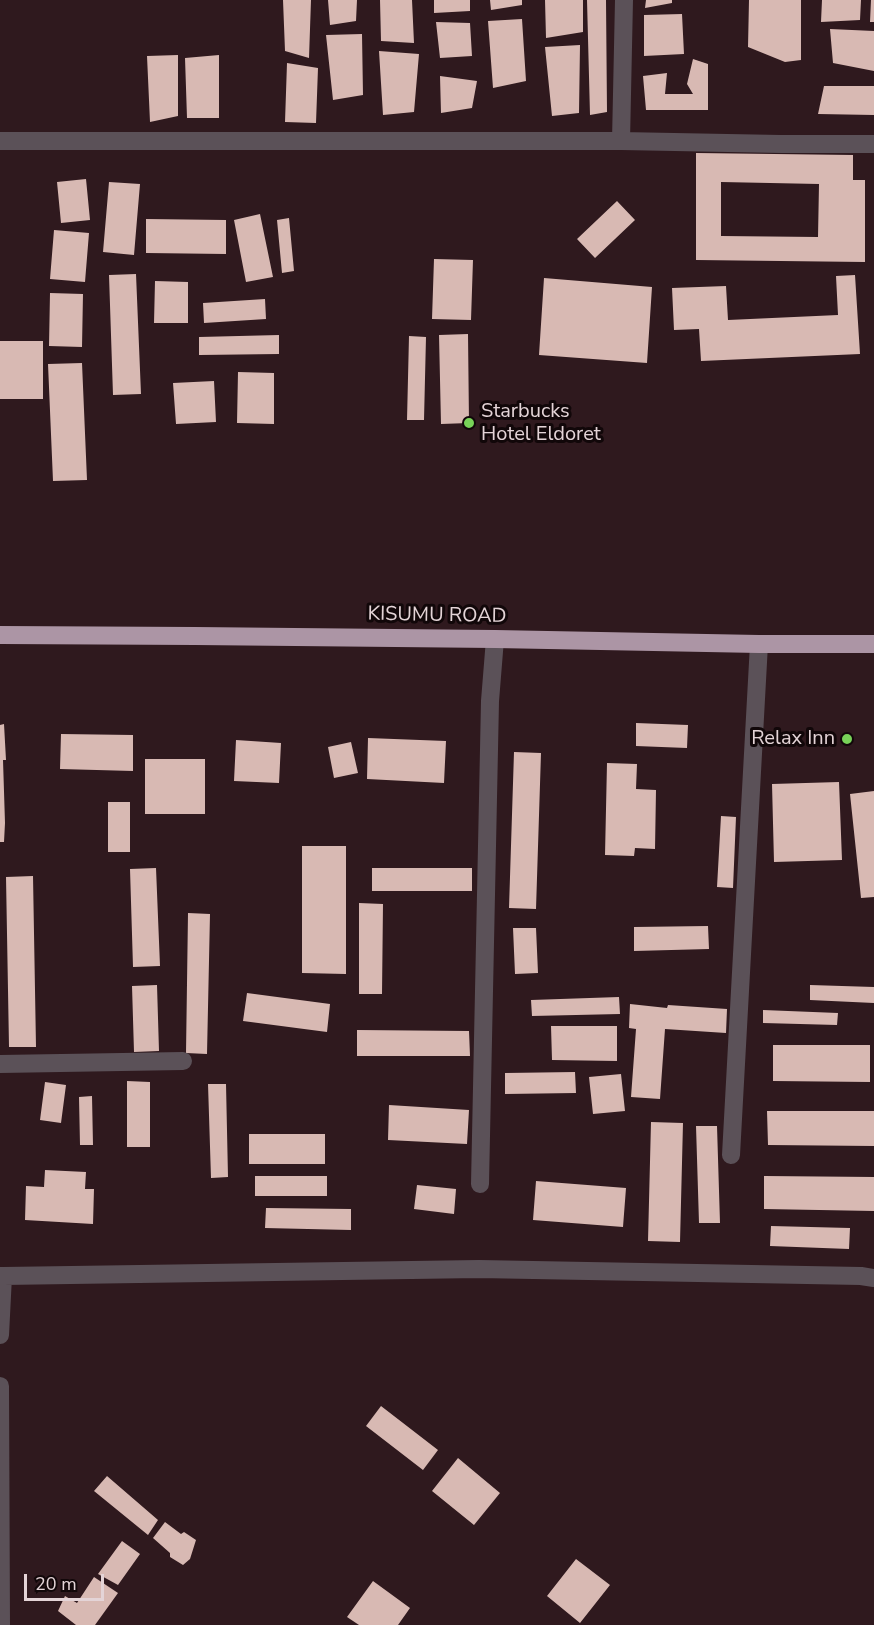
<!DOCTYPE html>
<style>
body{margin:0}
#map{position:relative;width:874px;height:1625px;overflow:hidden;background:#2f191e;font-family:"Nunito Sans",sans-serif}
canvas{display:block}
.scale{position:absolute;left:24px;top:1574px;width:80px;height:27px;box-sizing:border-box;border:3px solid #e4d4d7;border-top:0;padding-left:8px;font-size:18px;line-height:21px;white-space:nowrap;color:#e4d4d7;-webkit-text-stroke:4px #110709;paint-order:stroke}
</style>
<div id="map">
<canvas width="874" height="1625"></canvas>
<div class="scale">20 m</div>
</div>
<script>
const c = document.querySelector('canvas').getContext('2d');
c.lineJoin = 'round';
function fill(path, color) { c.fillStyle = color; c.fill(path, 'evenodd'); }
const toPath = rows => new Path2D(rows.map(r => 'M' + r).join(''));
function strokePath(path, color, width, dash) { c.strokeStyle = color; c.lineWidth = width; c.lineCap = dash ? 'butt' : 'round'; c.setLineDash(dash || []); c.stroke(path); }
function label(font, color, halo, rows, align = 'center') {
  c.font = font + ' "Nunito Sans",sans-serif'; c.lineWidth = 6; c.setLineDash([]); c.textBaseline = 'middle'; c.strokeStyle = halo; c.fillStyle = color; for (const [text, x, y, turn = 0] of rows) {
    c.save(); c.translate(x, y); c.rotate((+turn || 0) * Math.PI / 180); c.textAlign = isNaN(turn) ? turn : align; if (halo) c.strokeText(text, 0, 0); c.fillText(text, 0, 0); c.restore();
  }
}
fill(toPath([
 [283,0,311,0,309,58,285,51],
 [328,0,357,0,356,21,330,25],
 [380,0,412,0,414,43,381,41],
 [434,0,470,0,470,11,434,13],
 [490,0,522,0,522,5,491,10],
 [545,0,583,0,583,32,546,38],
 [587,0,606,0,607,112,590,115],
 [646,0,672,0,672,3,645,8],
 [749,0,801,0,801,60,785,62,748,47],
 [822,0,861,0,860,20,821,22],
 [871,0,874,0,874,22,870,22],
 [682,14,684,54,644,56,644,15],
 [522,19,526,81,493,88,488,21],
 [436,22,470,23,472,56,440,58],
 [830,29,874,31,874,71,833,63],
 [362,34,363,95,333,100,326,35],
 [580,45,579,113,552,116,545,47],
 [379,51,419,54,414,112,383,115],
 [178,55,178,116,150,122,147,56],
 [219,55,219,118,187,118,185,58],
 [693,59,708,64,708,110,646,110,643,76,667,73,665,94,693,94,687,84],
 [287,63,318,68,316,123,285,122],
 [440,76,477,81,472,108,441,113],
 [824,86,874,86,874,115,818,114],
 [696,153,853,155,853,180,865,180,865,262,696,260],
 [721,182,819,184,818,237,721,236],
 [86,179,90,220,61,223,57,182],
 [109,182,140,184,134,255,103,252],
 [617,201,635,220,595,258,577,239],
 [260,214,273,277,246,282,234,220],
 [289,218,294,271,282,273,277,220],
 [146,219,226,220,226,254,146,253],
 [54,230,89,233,85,282,50,279],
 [434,259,473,260,471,320,432,319],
 [136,274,141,394,113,395,109,275],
 [855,275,860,354,701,361,699,329,674,330,672,288,726,286,728,320,838,315,836,276],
 [544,278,652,287,647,363,539,355],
 [155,281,188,282,188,323,154,323],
 [50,293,83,294,82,347,49,346],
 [265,299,266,319,204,323,203,303],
 [468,334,469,423,441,424,439,335],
 [279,335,279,354,199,355,199,337],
 [409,336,426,337,424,420,407,420],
 [0,341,43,341,43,399,0,399],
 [82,363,87,480,53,481,48,364],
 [238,372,274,373,274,424,237,423],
 [214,381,216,422,176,424,173,383],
 [636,723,688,725,687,748,636,746],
 [4,724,6,760,3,760,5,823,4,842,0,842,0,725],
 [61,734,133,735,133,771,60,769],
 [368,738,446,741,444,783,367,779],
 [236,740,281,743,279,783,234,781],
 [351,742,358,773,334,778,328,747],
 [514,752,541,753,536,909,509,908],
 [145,759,205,759,205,814,145,814],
 [607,763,637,764,636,789,656,790,655,849,635,848,634,856,605,855],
 [839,782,842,860,774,862,772,784],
 [874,791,874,897,861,898,850,794],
 [108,802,130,802,130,852,108,852],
 [721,816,736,817,733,888,717,887],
 [302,846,346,846,346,974,302,973],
 [156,868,160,966,133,967,130,869],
 [372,868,472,868,472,891,372,891],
 [33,876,36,1047,9,1047,6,877],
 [359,903,383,904,382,994,359,994],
 [188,913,210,914,207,1054,186,1053],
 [708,926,709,949,634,951,634,927],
 [513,928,536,928,538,973,515,974],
 [157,985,159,1051,134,1052,132,986],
 [810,985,874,987,874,1003,810,1000],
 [247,993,330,1004,327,1032,243,1021],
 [619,997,620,1014,532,1016,531,1000],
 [630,1004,667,1008,668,1005,727,1009,726,1033,665,1029,660,1099,631,1097,636,1029,629,1028],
 [763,1010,838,1013,837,1025,763,1023],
 [551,1026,617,1026,617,1061,552,1060],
 [357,1030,469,1031,470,1056,357,1056],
 [773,1045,870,1045,870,1082,773,1081],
 [575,1072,576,1093,505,1094,505,1073],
 [621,1074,625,1111,593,1114,589,1077],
 [127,1081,150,1082,150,1147,127,1147],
 [45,1082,66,1085,61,1123,40,1120],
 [208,1084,226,1084,228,1177,211,1178],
 [92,1096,93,1145,80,1145,79,1097],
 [389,1105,469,1110,467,1144,388,1140],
 [767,1111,874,1111,874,1146,768,1145],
 [651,1122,683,1123,680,1242,648,1241],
 [696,1126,717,1126,720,1223,699,1223],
 [249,1134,325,1134,325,1164,249,1164],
 [45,1170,86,1172,85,1189,94,1189,93,1224,25,1220,26,1186,44,1187],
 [255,1176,327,1176,327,1196,255,1196],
 [764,1176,874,1177,874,1211,764,1209],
 [536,1181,626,1188,623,1227,533,1220],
 [417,1185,456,1189,454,1214,414,1209],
 [266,1208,351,1209,351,1230,265,1228],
 [771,1226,850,1228,849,1249,770,1246],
 [381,1406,438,1450,423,1470,366,1426],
 [458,1458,500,1493,474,1525,432,1491],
 [107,1476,158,1520,148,1535,94,1491],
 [165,1522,181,1534,184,1532,196,1540,190,1559,183,1565,170,1557,170,1553,153,1538],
 [122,1541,140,1554,118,1585,98,1574],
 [576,1559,610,1585,580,1623,547,1596],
 [94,1577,118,1593,95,1625,76,1625,58,1611,65,1596,77,1603],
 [373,1581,410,1608,398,1625,359,1625,347,1617]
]), '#d8b9b3');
strokePath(toPath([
 [0,141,621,141,781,144,874,144],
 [621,141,624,0],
 [0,1064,183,1061],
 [731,1155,759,644],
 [480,1184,490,701,495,639],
 [0,1276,3,1276,0,1335],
 [3,1276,479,1269,861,1276,874,1278],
 [0,1386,1,1625]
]), '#5b5158', 18);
strokePath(toPath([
 [0,635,195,636,495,639,759,644,874,644]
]), '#ac95a5', 18);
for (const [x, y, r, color] of [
 [469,423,6,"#78d258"],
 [847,739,6,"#78d258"]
]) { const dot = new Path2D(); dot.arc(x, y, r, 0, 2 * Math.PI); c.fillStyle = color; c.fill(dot); strokePath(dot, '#110709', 2); }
label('20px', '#e4d4d7', '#110709', [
 ["Starbucks",481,412],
 ["Hotel Eldoret",481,435],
 ["Relax Inn",835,739,"right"]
], 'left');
label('20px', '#e4d4d7', '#110709', [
 ["KISUMU ROAD",437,616,1]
]);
</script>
